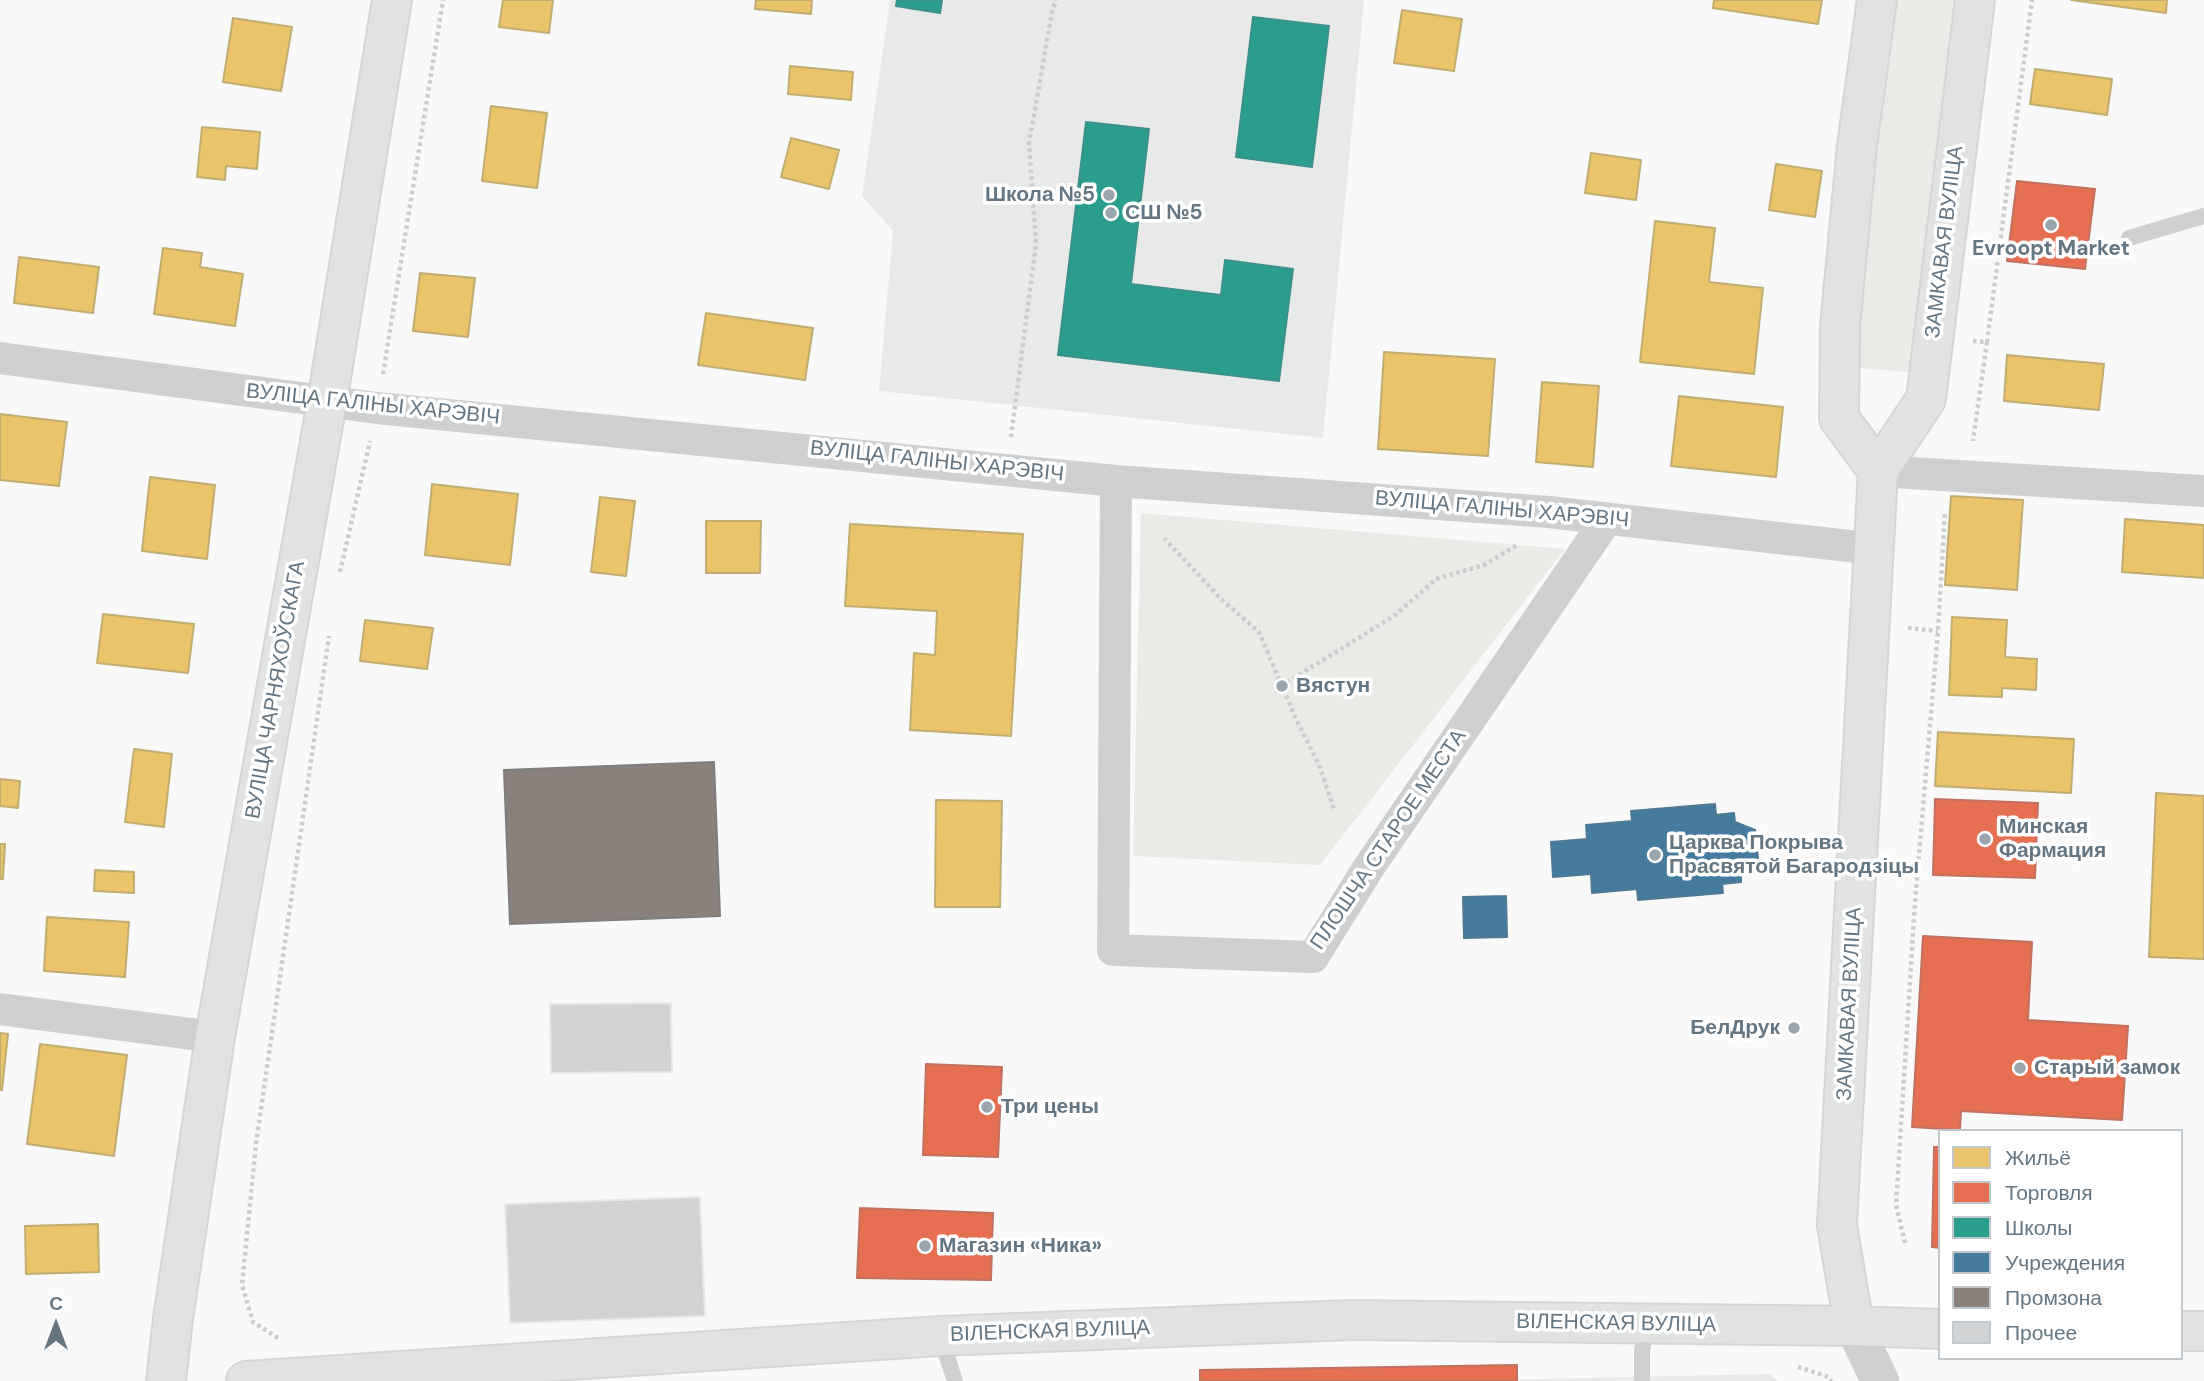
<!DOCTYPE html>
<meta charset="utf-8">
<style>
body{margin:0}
#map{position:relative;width:2204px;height:1381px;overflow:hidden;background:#f9f9f9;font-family:"DM Sans",sans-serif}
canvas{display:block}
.legend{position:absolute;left:1938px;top:1129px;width:245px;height:231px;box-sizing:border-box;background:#fff;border:2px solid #c1c8cd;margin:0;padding:9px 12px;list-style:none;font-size:21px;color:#657683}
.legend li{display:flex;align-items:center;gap:14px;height:35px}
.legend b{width:35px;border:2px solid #c1c8cd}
.north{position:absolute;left:21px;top:1290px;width:70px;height:70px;-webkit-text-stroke:5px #fff;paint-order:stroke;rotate:0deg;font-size:19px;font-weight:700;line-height:28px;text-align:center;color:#657683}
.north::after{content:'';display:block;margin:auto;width:24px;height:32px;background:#657683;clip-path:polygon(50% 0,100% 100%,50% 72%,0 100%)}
</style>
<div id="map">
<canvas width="2204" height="1381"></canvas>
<ul class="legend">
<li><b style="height:19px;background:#e9c46a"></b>Жильё</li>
<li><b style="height:19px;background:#e76f51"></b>Торговля</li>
<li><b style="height:19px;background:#2a9d8f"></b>Школы</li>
<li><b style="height:19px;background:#457b9d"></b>Учреждения</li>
<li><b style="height:19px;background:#8a817c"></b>Промзона</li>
<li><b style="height:19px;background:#d0d2d3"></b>Прочее</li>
</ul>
<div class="north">С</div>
</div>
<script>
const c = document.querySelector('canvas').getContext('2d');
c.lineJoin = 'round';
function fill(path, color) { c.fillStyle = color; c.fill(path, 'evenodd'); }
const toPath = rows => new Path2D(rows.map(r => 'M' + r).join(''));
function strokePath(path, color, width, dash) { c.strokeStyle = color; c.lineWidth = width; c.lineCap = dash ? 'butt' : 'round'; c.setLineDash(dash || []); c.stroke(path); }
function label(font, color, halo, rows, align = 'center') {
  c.font = font + ' "DM Sans",sans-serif'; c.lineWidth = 7; c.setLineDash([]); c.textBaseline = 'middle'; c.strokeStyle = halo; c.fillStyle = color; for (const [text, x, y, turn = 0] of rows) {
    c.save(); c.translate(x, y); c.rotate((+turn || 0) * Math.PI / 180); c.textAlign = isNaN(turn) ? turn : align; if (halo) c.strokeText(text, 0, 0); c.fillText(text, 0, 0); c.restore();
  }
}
fill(toPath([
 [890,0,1364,0,1323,438,879,391,893,231,862,196],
 [1770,1374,1778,1381,1444,1381]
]), '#e8e9e9');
fill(toPath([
 [1897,0,1958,0,1909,372,1847,367],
 [1141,513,1565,549,1320,865,1133,856]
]), '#e8ebe6');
const homes = toPath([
 [503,0,553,0,549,33,499,27,503,0],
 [756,0,812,0,811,14,755,9,756,0],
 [1714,0,1822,0,1818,24,1713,8,1714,0],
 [2071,0,2167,0,2166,13,2071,0],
 [1402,10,1462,19,1454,71,1394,63,1402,10],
 [233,18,292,27,281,91,223,82,233,18],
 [790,66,853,72,851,100,788,94,790,66],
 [2035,69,2112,79,2107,115,2030,104,2035,69],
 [491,106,547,113,537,188,482,181,491,106],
 [202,127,260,132,257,169,226,166,225,180,197,177,202,127],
 [791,138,839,150,829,189,781,177,791,138],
 [1591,153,1641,160,1636,200,1585,193,1591,153],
 [1776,164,1822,171,1815,217,1769,210,1776,164],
 [1655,221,1715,228,1709,282,1763,288,1754,374,1640,362,1655,221],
 [163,248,202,253,200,267,243,274,235,326,154,314,163,248],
 [19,257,99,267,93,313,14,303,19,257],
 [420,273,475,278,468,337,413,331,420,273],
 [706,313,813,328,805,380,698,365,706,313],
 [1384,352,1495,359,1488,456,1378,449,1384,352],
 [2007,355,2104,364,2099,410,2004,401,2007,355],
 [1542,382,1599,386,1593,467,1536,462,1542,382],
 [1679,396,1783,407,1776,477,1671,466,1679,396],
 [0,414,67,422,59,486,0,480,0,414],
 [150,477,215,485,207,559,142,551,150,477],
 [432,484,518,494,510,565,425,555,432,484],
 [1951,496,2023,500,2017,590,1945,585,1951,496],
 [600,497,635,501,626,576,591,572,600,497],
 [2125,519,2204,525,2204,578,2122,572,2125,519],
 [706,521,761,521,760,573,706,573,706,521],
 [850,524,1023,534,1011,736,910,730,914,653,935,655,937,611,845,606,850,524],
 [103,614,194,624,188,673,97,663,103,614],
 [1952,617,2007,620,2005,657,2037,659,2036,690,2002,688,2002,697,1949,695,1952,617],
 [365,620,433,628,427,669,360,661,365,620],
 [1938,732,2074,739,2071,793,1935,786,1938,732],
 [134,749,172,754,164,827,125,822,134,749],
 [0,779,20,781,18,808,0,806,0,779],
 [2156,793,2204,796,2204,959,2149,957,2156,793],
 [936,800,1002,801,1000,907,935,907,936,800],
 [0,844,5,844,3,879,0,879,0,844],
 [95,870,134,872,134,893,94,891,95,870],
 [47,917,129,922,125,977,44,971,47,917],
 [0,1033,8,1034,2,1090,0,1090,0,1033],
 [40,1044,127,1055,114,1156,27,1144,40,1044],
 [98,1224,99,1272,26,1274,25,1226,98,1224]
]);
fill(homes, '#e9c46a');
strokePath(homes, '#c1ad72', 2);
const shops = toPath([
 [2017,181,2095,189,2085,269,2007,261,2017,181],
 [1935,799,2038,803,2035,878,1933,875,1935,799],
 [1923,936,2032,942,2028,1020,2128,1026,2122,1120,1961,1111,1960,1130,1912,1127,1923,936],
 [926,1064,1002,1067,998,1157,923,1155,926,1064],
 [1934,1147,1940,1147,1940,1248,1932,1247,1934,1147],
 [860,1208,993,1213,991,1280,857,1278,860,1208],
 [1517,1365,1517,1381,1200,1381,1200,1370,1517,1365]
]);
fill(shops, '#e76f51');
strokePath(shops, '#c07160', 2);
const schools = toPath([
 [897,0,942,0,940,13,896,6,897,0],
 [1253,17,1329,26,1312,167,1236,157,1253,17],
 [1086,122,1149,129,1131,284,1221,295,1225,260,1293,269,1279,381,1058,355,1086,122]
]);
fill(schools, '#2a9d8f');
strokePath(schools, '#3c918b', 2);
const public = toPath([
 [1715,804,1716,815,1734,813,1735,822,1755,830,1758,858,1741,873,1741,882,1722,884,1723,893,1638,900,1637,889,1592,893,1591,874,1553,877,1551,842,1587,839,1586,825,1632,821,1631,811,1715,804],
 [1506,896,1507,937,1464,938,1463,897,1506,896]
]);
fill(public, '#457b9d');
strokePath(public, '#4f7a95', 2);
const industry = toPath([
 [714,762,720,916,510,924,504,770,714,762]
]);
fill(industry, '#8a817c');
strokePath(industry, '#7f7e7e', 2);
const building = toPath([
 [671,1003,672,1072,551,1073,550,1004,671,1003],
 [700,1197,705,1316,510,1323,505,1204,700,1197]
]);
fill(building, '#d0d2d3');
strokePath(building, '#e8e8e8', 2);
const primary = toPath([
 [1877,0,1857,146,1840,326,1839,418,1878,471],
 [1854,1326,1837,1225,1878,471,1926,399,1975,0],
 [2181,1331,2204,1331],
 [166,1381,173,1319,215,1037,327,402,392,0],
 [246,1381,940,1336,1352,1320,1854,1326,1940,1329]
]);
strokePath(primary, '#d5d6d7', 42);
strokePath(toPath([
 [1973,341,1987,342,1973,441],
 [1987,342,2032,0],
 [383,374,443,0],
 [1011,437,1036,244,1029,144,1052,12,1056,0],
 [1164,538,1221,599,1259,632,1296,719,1320,767,1334,809],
 [340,572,370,441],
 [1908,628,1938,631],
 [1281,686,1394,616,1436,579,1484,565,1517,545],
 [1905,1243,1896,1205,1915,902,1938,631,1945,511],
 [278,1338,253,1322,242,1285,256,1144,329,636],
 [1798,1367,1829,1377,1831,1381]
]), '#cbcccd', 4.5, [3.5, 3.5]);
strokePath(toPath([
 [2129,238,2204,216],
 [940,1336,955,1381],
 [1642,1381,1642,1352,1646,1324]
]), '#cecfd0', 16);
strokePath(toPath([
 [0,358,377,408,1116,481,1549,512,1875,549],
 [1878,471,2204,491],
 [1116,481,1113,950,1313,957,1369,867,1607,519],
 [0,1009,215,1037]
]), '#cecfd0', 32);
strokePath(toPath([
 [1854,1326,1880,1381]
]), '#cecfd0', 38);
strokePath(primary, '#e1e2e2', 38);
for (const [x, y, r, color] of [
 [1109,195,7,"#99a4ac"],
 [1111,213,7,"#99a4ac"],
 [2051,225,7,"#99a4ac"],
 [1282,686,7,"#99a4ac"],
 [1985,839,7,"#99a4ac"],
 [1655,855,7,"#99a4ac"],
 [1794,1028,7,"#99a4ac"],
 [2020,1068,7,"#99a4ac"],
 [987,1107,7,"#99a4ac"],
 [925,1246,7,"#99a4ac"]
]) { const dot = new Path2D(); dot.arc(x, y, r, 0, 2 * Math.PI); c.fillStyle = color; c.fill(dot); strokePath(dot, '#fff', 2.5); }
label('bold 21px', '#657683', '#fff', [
 ["Школа №5",1095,195,"right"],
 ["СШ №5",1125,213],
 ["Evroopt Market",2051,249,"center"],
 ["Вястун",1296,686],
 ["Минская",1999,827],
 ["Фармация",1999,851],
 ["Царква Покрыва",1669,843],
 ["Прасвятой Багародзіцы",1669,867],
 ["БелДрук",1780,1028,"right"],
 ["Старый замок",2034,1068],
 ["Три цены",1001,1107],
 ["Магазин «Ника»",939,1246]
], 'left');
label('21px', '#657683', '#fff', [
 ["ЗАМКАВАЯ ВУЛІЦА",1945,242,-83],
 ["ВУЛІЦА ГАЛІНЫ ХАРЭВІЧ",373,405,6],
 ["ВУЛІЦА ГАЛІНЫ ХАРЭВІЧ",937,462,6],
 ["ВУЛІЦА ГАЛІНЫ ХАРЭВІЧ",1502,510,5],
 ["ВУЛІЦА ЧАРНЯХОЎСКАГА",276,690,-80],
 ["ПЛОШЧА СТАРОЕ МЕСТА",1389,840,-56],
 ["ЗАМКАВАЯ ВУЛІЦА",1850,1004,-87],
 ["ВІЛЕНСКАЯ ВУЛІЦА",1616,1324,1],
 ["ВІЛЕНСКАЯ ВУЛІЦА",1050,1332,-2]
]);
</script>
